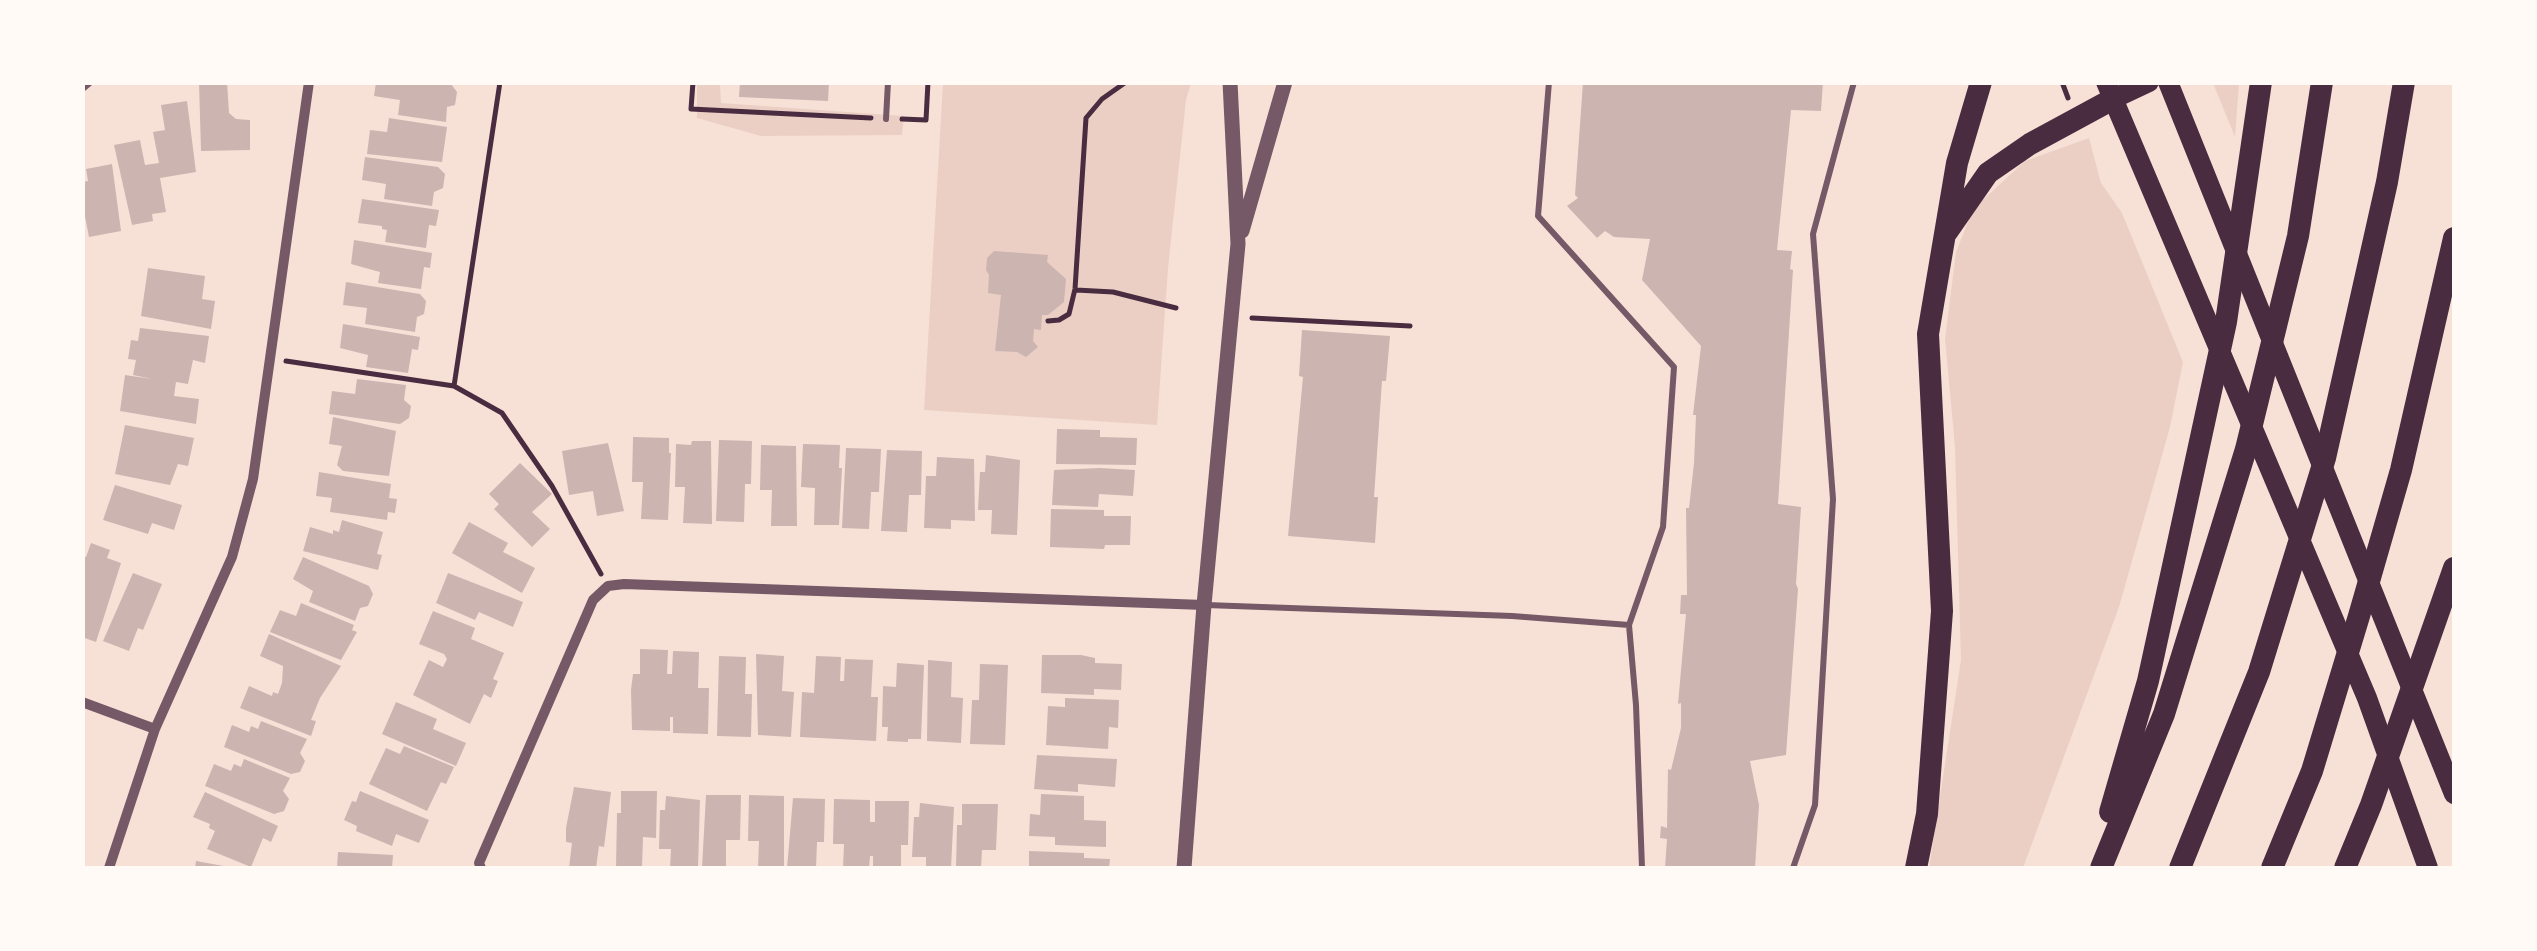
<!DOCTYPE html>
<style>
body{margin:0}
#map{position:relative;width:2537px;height:951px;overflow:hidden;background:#f7e1d7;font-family:Literata,serif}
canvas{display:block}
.frame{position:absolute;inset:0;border:85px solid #fffaf5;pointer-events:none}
</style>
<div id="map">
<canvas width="2537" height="951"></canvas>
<div class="frame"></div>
</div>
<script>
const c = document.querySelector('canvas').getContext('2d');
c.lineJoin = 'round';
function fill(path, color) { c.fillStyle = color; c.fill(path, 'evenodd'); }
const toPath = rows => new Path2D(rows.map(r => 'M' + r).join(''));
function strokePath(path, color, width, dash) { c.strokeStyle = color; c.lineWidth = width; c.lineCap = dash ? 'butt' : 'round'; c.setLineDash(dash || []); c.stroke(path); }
fill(toPath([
 [697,83,720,83,721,103,904,116,902,135,761,136,697,118],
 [943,83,1191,83,1186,100,1168,268,1157,425,924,410],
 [2213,83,2239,83,2235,137],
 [2089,138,2101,183,2122,213,2183,362,2170,427,2119,607,2023,868,1929,868,1961,660,1955,447,1945,339,1956,252,1973,209,2025,161]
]), '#ebcfc5');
fill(toPath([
 [199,82,227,82,229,113,236,119,250,120,250,150,201,151],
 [376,82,451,84,457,92,455,105,447,107,446,122,398,115,400,100,374,96],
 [740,82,829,82,828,101,739,97],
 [1583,82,1823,82,1821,111,1791,110,1777,250,1792,251,1790,269,1793,270,1778,504,1801,507,1796,584,1798,589,1786,755,1750,761,1759,805,1755,868,1665,868,1667,839,1660,838,1661,826,1667,828,1668,769,1671,770,1681,728,1681,703,1678,704,1686,614,1680,614,1681,595,1687,595,1686,508,1689,508,1694,463,1696,415,1693,415,1701,346,1642,280,1650,239,1614,237,1605,231,1597,238,1567,206,1578,198,1575,195],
 [187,101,196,172,160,178,166,212,152,214,153,221,132,225,114,145,140,140,145,165,159,163,153,132,165,130,161,105],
 [389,118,447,127,442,162,367,154,370,130,387,132],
 [365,157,438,167,445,174,443,188,434,192,432,206,384,199,386,184,362,180],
 [112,164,121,231,89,237,82,201,82,182,88,181,86,169],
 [362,199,439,210,436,226,429,225,426,248,385,242,387,230,382,229,382,226,358,223],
 [354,240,432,253,430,268,424,267,421,289,378,283,380,272,351,264],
 [994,251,1048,255,1047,262,1066,279,1064,302,1048,315,1042,315,1041,330,1034,329,1033,341,1038,347,1026,357,1017,352,995,351,1001,295,988,293,989,275,986,270,987,258],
 [148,268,205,276,202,299,215,301,211,329,141,316],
 [346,282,420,294,426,301,424,314,417,317,415,332,365,324,367,308,343,305],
 [343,324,420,337,418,350,412,349,408,373,366,367,368,355,340,348],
 [140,328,209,336,205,363,193,360,188,384,176,382,174,396,199,399,196,424,120,411,125,375,152,379,133,375,136,360,128,359,131,340,138,341],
 [1302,330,1390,336,1386,381,1382,381,1374,497,1378,497,1375,543,1288,536,1303,377,1299,376],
 [357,379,406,385,404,400,411,406,409,418,400,424,329,414,332,391,355,394],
 [333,417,396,431,389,476,343,471,337,465,342,446,329,444],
 [125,425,194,438,188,466,178,464,170,485,115,474],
 [1057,429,1100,430,1100,437,1137,438,1136,465,1056,464],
 [633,437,669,438,669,453,671,453,668,520,641,519,643,482,632,482],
 [719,440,752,441,751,484,745,484,744,522,716,521],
 [692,441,711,441,712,524,683,523,685,487,675,487,676,444,691,445],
 [608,443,624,511,597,516,593,491,569,495,562,451],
 [803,444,840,445,839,468,842,468,839,525,814,525,815,488,801,487],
 [761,445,796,446,797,526,771,526,772,490,760,490],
 [846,448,881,449,879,492,871,492,869,529,842,528],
 [887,450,922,451,921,495,909,495,907,532,881,531],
 [986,455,1020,460,1017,535,991,534,992,510,978,510,980,472,985,472],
 [937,457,974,459,975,521,951,520,951,529,924,528,926,476,936,476],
 [520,463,552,494,532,512,550,529,532,547,494,509,499,504,489,494],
 [1100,468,1135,470,1133,496,1099,494,1098,507,1052,505,1054,470],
 [319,472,391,484,389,498,397,499,395,513,388,512,387,520,330,512,332,498,316,496],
 [115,485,182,505,174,530,152,523,148,534,103,520],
 [1051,509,1104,510,1104,516,1131,516,1130,545,1105,545,1104,549,1050,547],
 [342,520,383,532,377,554,382,555,378,570,303,551,310,527,333,534,333,530,339,532],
 [469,522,508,543,503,552,535,568,522,593,452,553],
 [91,543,110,550,107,558,121,563,96,642,82,637,82,555,86,557],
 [303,557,369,586,373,594,368,606,360,608,355,621,309,602,313,591,293,579],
 [133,573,162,584,143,630,138,628,129,651,103,641],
 [448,573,523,602,513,627,479,612,475,620,436,603],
 [301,603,354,625,352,630,357,632,341,660,270,632,280,610,296,616],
 [433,611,475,628,471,639,504,653,493,679,498,681,491,698,484,694,470,724,413,695,429,660,443,667,447,659,444,654,419,644],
 [269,634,341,666,320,698,311,720,316,721,311,736,240,708,249,686,272,696,273,692,278,694,282,683,283,666,260,656],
 [640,649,668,650,667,674,672,674,673,651,699,652,698,688,709,688,708,734,673,733,673,717,670,717,670,731,632,730,631,690,633,674,640,674],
 [756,654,784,656,782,691,794,692,791,737,758,735],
 [1042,655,1081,655,1095,658,1095,663,1122,664,1121,690,1094,689,1094,695,1041,693],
 [719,656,746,657,745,694,752,694,751,737,717,736],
 [816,656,841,657,840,681,844,681,845,659,873,660,871,697,878,697,876,741,800,737,802,692,814,693],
 [928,660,952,662,951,697,963,698,961,743,927,741],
 [897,663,924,665,921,739,908,739,908,742,887,741,888,727,882,727,883,686,896,687],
 [980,664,1008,665,1005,745,970,744,972,700,979,700],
 [1065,698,1119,700,1118,728,1109,727,1108,749,1046,745,1048,706,1065,707],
 [396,702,437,719,433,729,466,743,456,766,382,734],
 [261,721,307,739,300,753,305,761,300,772,291,774,224,747,232,725,249,732,251,726,258,729],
 [404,746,454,767,446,784,441,782,427,811,369,784,386,748,400,754],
 [1037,755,1117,759,1115,787,1078,784,1078,792,1034,789],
 [244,759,290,778,283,791,289,799,284,811,274,814,205,786,214,764,231,771,234,764,241,767],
 [574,787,611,792,604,847,599,846,596,868,569,868,572,843,566,842,566,828],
 [360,791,429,820,419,843,396,834,392,846,356,831,357,826,344,820,352,801,356,802],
 [621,791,657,791,656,838,643,837,642,868,616,868,617,813,621,813],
 [205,792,278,826,271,842,263,838,251,867,207,849,215,831,209,828,210,824,193,817],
 [1041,794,1084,796,1084,820,1106,821,1106,847,1055,845,1055,837,1029,836,1030,814,1040,815],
 [706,795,741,795,740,840,726,840,726,868,702,868],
 [749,795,784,796,784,868,758,868,759,841,748,841],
 [666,796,700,800,698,868,670,868,671,849,659,849,660,810,665,810],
 [793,798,825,799,824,842,817,842,816,868,787,868],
 [834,799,870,800,870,822,875,822,875,801,909,801,908,845,901,845,901,868,873,868,873,856,870,856,869,868,843,868,844,844,833,844],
 [920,803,954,807,951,868,926,868,926,857,912,857,914,817,919,817],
 [962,804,998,804,996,850,982,850,981,868,956,868,957,825,962,825],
 [1029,851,1084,853,1084,858,1110,859,1109,868,1029,868],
 [338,852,393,855,392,868,337,868],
 [196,861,229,867,229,868,195,868]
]), '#ccb4b1');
strokePath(toPath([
 [693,82,691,109,871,118],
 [2062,82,2068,98],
 [902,119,926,120,928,82],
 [1076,290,1113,292,1176,308],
 [1252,318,1410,326],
 [1048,321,1059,320,1069,314,1075,289,1086,118,1102,99,1126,82],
 [286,361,454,386,502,413,552,486,601,574],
 [454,386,500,82]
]), '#4a2c40', 5);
strokePath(toPath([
 [1549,82,1538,216,1674,367,1663,527,1629,625,1636,705,1642,868],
 [886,119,888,82],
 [1206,605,1512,616,1629,625],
 [1793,868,1815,805,1833,499,1813,234,1854,82]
]), '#755966', 6);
strokePath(toPath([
 [82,87,88,82],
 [82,702,155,729],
 [109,868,155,729,232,557,253,479,309,82],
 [481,868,479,863,593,600,608,586,624,584,1204,605]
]), '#755966', 10);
strokePath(toPath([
 [1242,231,1285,82],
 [1184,868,1204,605,1238,244,1230,82]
]), '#755966', 15);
strokePath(toPath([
 [2106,82,2367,698,2428,868],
 [2168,82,2454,794],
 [2113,99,2149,82]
]), '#4a2c40', 20);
strokePath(toPath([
 [1947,232,1988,173,2030,144,2113,99],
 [2110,812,2148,681,2226,322,2261,82],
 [1916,868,1927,814,1942,611,1928,334,1957,163,1981,82],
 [2101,868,2164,714,2246,449,2298,236,2322,82],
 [2180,868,2259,672,2325,458,2387,182,2404,82],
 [2272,868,2312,771,2359,616,2401,470,2454,238],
 [2345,868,2371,805,2454,568]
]), '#4a2c40', 22);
</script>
